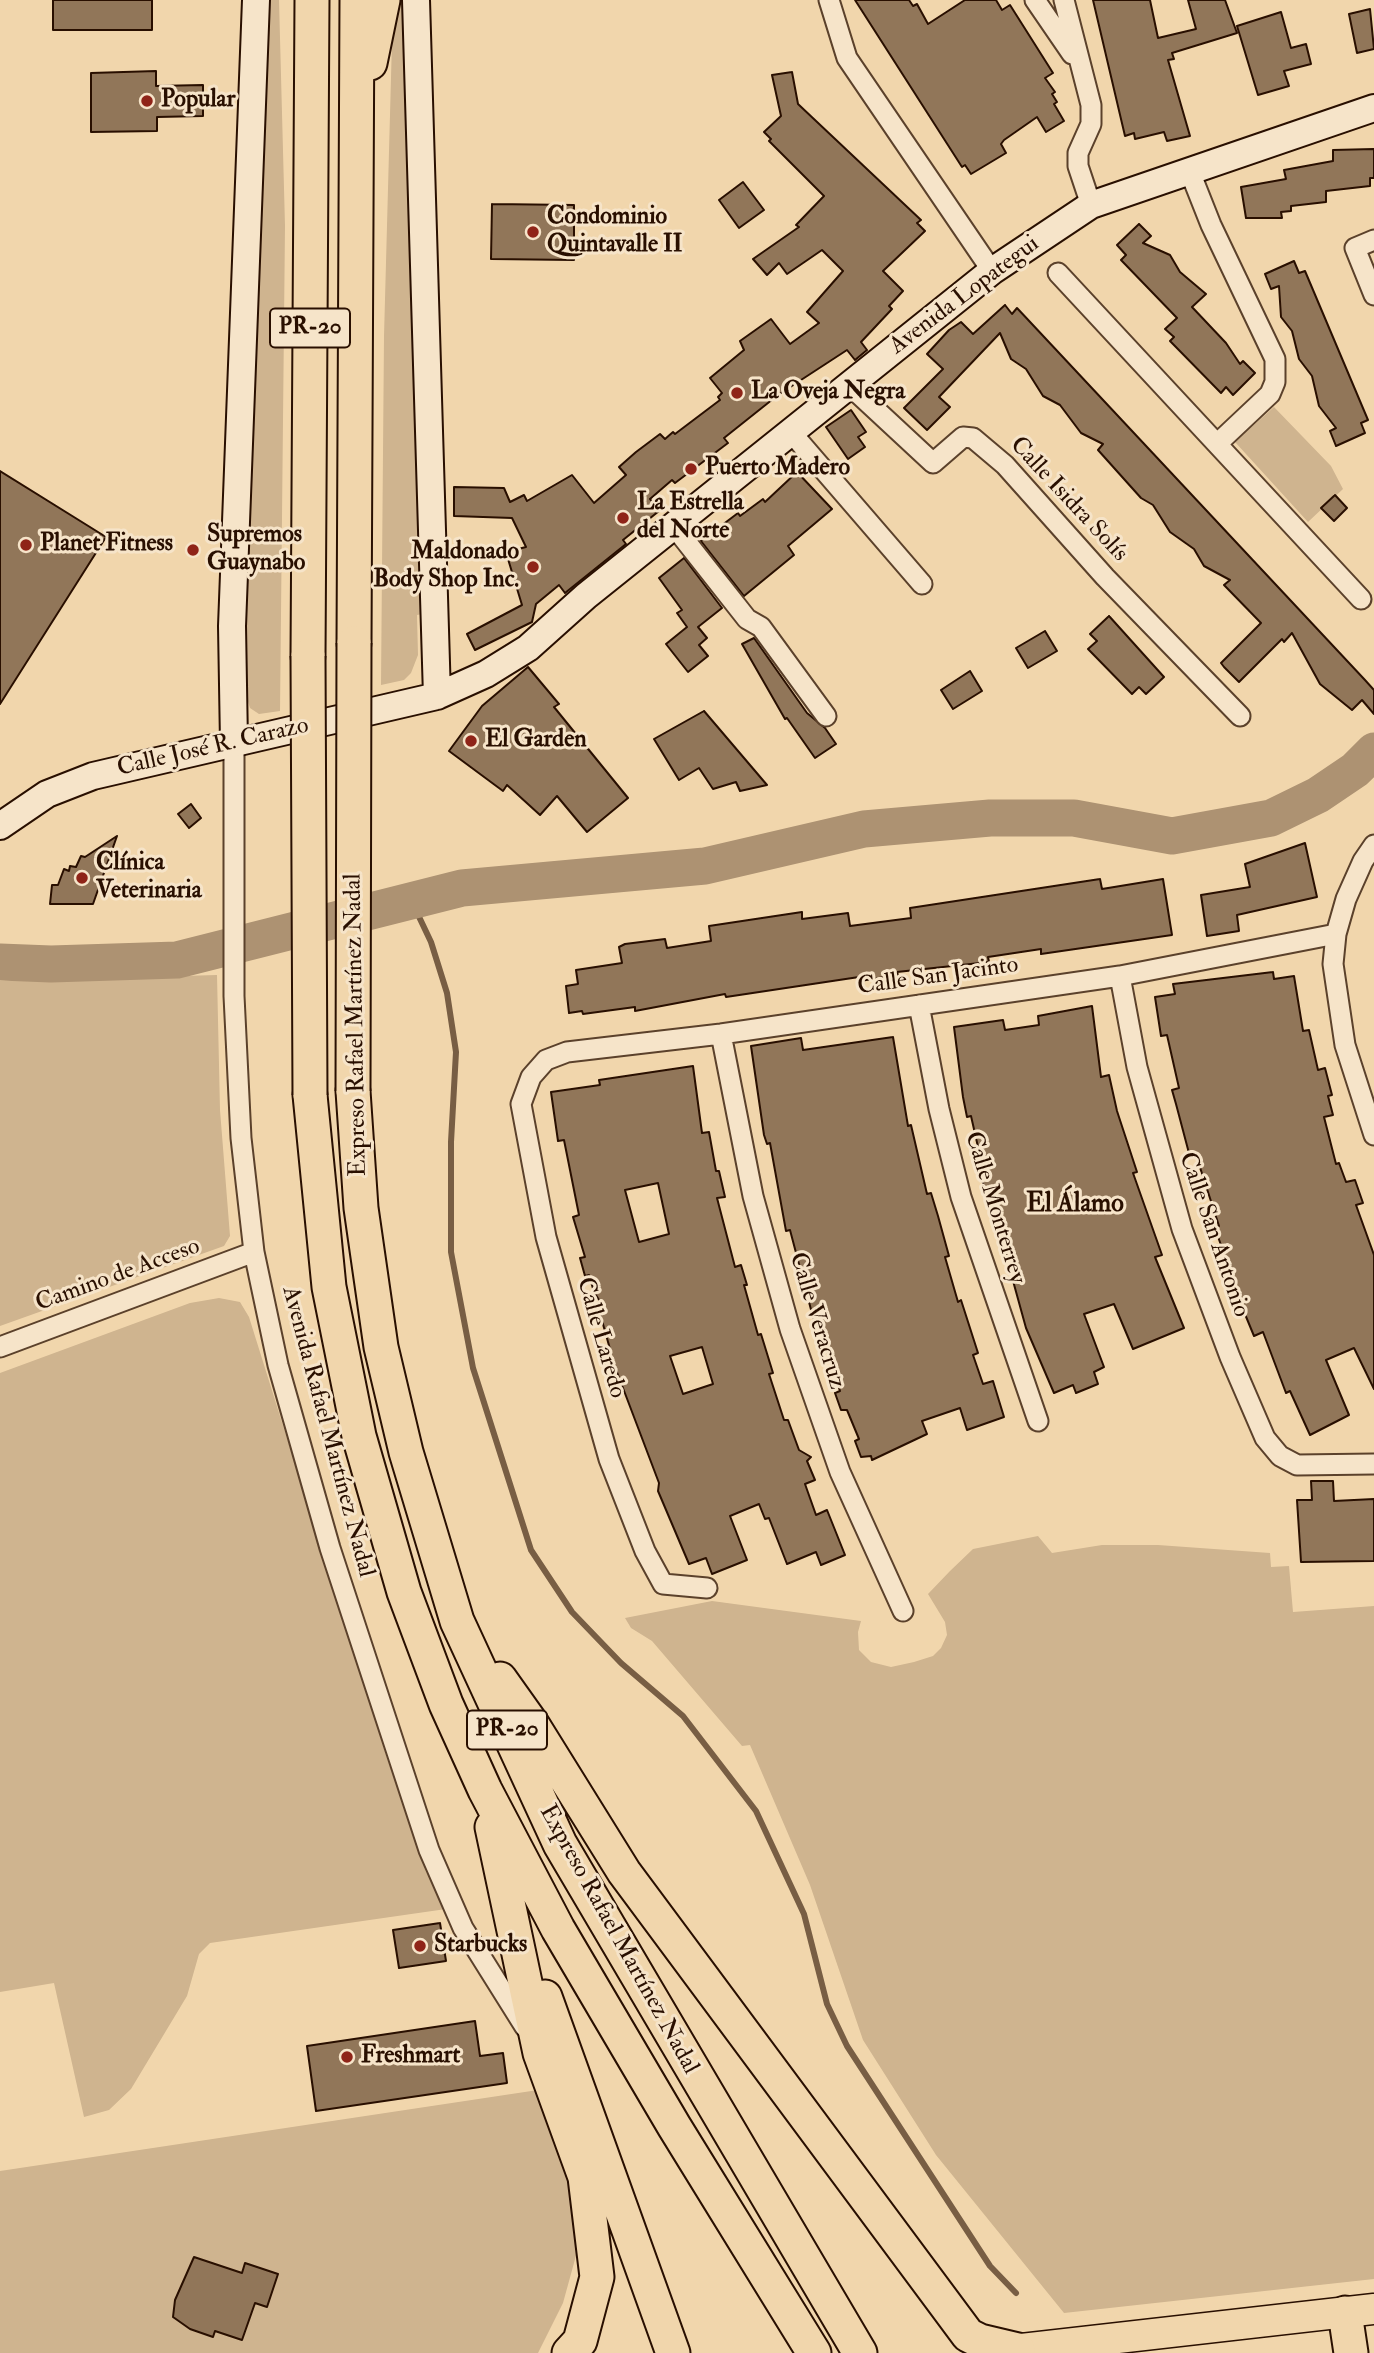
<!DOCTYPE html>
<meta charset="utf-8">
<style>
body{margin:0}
canvas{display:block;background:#f1d6ac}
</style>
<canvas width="1374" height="2353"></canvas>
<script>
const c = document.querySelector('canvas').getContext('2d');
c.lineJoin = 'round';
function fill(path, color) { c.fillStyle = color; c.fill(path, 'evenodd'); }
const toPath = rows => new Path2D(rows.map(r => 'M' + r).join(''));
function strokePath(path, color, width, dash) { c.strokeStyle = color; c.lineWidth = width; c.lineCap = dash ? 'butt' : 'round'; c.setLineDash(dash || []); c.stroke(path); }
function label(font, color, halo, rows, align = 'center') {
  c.font = font + ' "IM FELL Double Pica",serif'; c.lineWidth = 6; c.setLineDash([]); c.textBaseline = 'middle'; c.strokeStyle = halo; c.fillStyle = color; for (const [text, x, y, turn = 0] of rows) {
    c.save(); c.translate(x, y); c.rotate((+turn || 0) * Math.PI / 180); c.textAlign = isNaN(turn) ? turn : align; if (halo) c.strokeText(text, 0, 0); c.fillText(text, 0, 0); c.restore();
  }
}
fill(toPath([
 [267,0,279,0,285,226,280,711,259,714,250,708,243,686],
 [404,2,423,614,417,615,418,655,411,673,404,680,381,685,384,336,393,4],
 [1274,407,1331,466,1343,489,1308,522,1235,442],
 [217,975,220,1110,230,1236,224,1246,0,1326,0,981],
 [219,1298,240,1302,249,1317,388,1761,426,1872,446,1909,210,1943,199,1954,187,1996,131,2089,109,2110,84,2117,54,1983,0,1992,0,1373,190,1303],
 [1038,1536,1052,1553,1102,1545,1158,1545,1270,1553,1271,1567,1289,1566,1293,1612,1374,1606,1374,2279,1064,2313,936,2155,863,2040,810,1885,750,1745,742,1746,652,1641,631,1628,625,1618,712,1601,861,1621,858,1632,859,1650,871,1662,891,1667,914,1662,933,1656,941,1648,947,1635,945,1622,928,1594,950,1571,973,1549],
 [538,2090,571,2185,577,2252,563,2303,538,2353,0,2353,0,2171]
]), '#cfb48f');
strokePath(toPath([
 [412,902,431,942,447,993,456,1052,451,1142,451,1252,473,1368,531,1550,572,1612,621,1663,683,1716,756,1811,804,1914,827,2004,847,2046,990,2266,1016,2293]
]), '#785e44', 6);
strokePath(toPath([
 [0,962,51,964,177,960,462,888,705,866,864,829,990,818,1074,818,1172,836,1271,818,1318,795,1355,770,1374,751]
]), '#ad9272', 37);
const building = toPath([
 [53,0,152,0,152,30,53,30,53,0],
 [855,0,909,0,913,6,917,4,928,24,965,0,996,0,1002,10,1010,5,1053,73,1045,78,1055,92,1052,94,1057,102,1054,104,1064,121,1046,132,1037,117,1004,140,1001,144,1006,153,971,174,965,165,962,167,855,0],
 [1093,0,1150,0,1158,38,1196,29,1188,0,1225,0,1237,33,1172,53,1174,59,1168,60,1190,136,1167,141,1164,132,1135,139,1134,133,1125,136,1093,0],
 [1370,9,1374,49,1357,53,1349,14,1370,9],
 [1281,12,1291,48,1306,44,1311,64,1284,71,1289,86,1258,95,1237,26,1281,12],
 [156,71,156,86,203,85,203,116,157,117,157,131,91,132,91,73,156,71],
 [792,72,798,104,921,220,917,223,925,231,883,271,903,291,889,306,892,309,861,342,867,350,855,360,847,350,778,395,724,438,728,443,675,483,672,480,650,499,659,511,623,540,626,544,565,593,559,585,536,604,532,622,475,650,467,634,522,605,508,559,520,555,518,549,526,547,512,518,454,516,454,487,504,488,510,502,524,495,527,501,572,475,594,503,626,475,619,467,636,452,660,434,665,439,673,432,675,434,720,400,718,397,722,393,710,378,744,350,740,341,771,319,790,344,819,323,807,312,843,271,822,250,787,274,779,263,767,275,753,259,799,227,796,225,824,196,769,141,771,139,764,132,781,116,772,75,792,72],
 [1374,149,1374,178,1370,178,1370,186,1326,191,1326,202,1291,206,1291,211,1281,212,1282,218,1246,218,1241,187,1286,179,1284,170,1333,161,1333,150,1374,149],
 [743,182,764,210,739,228,719,200,743,182],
 [492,204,574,205,574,260,491,259,492,204],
 [1139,224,1151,236,1143,243,1170,255,1180,272,1206,294,1192,307,1226,343,1240,364,1243,361,1255,373,1233,395,1226,387,1221,393,1170,341,1174,337,1165,329,1177,318,1121,260,1126,255,1117,245,1139,224],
 [1294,261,1299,273,1305,271,1368,420,1361,423,1365,433,1336,446,1330,431,1336,428,1319,406,1312,376,1299,359,1292,331,1281,317,1279,286,1271,289,1265,274,1294,261],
 [1005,305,1012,314,1017,308,1365,680,1374,690,1374,714,1362,700,1352,710,1320,684,1292,633,1284,642,1282,639,1239,682,1224,667,1221,663,1261,623,1224,585,1230,580,1204,566,1194,549,1170,532,1153,505,1141,498,1098,450,1103,444,1081,433,1060,405,1043,396,1026,369,1011,359,1000,333,939,397,950,407,927,430,904,408,943,369,927,354,949,330,961,322,973,334,1005,305],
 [851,410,866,432,858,437,865,447,848,459,826,427,851,410],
 [0,471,106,537,0,704,0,471],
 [797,472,832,509,788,546,794,555,744,596,701,541,738,513,740,516,763,499,765,502,797,472],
 [1335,495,1347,508,1334,521,1321,508,1335,495],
 [684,558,722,608,698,627,707,638,699,645,708,656,688,672,666,644,687,627,677,613,682,610,659,578,684,558],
 [1109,616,1164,677,1146,694,1139,687,1132,694,1088,649,1097,641,1090,634,1109,616],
 [1045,631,1057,651,1028,668,1016,648,1045,631],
 [754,638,807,713,825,728,836,744,815,758,787,718,785,719,742,644,754,638],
 [528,667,559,704,554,707,628,798,587,832,557,796,540,815,507,785,503,791,449,751,482,706,528,667],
 [970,671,982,691,953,709,941,690,970,671],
 [704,711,767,785,740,791,736,782,713,789,699,768,679,780,654,739,704,711],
 [191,804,201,818,189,828,178,814,191,804],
 [117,836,93,904,50,904,52,885,58,885,64,869,69,871,70,866,76,867,81,856,85,857,117,836],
 [1305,843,1317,897,1237,915,1239,931,1207,936,1201,895,1250,887,1245,864,1305,843],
 [1100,879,1102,889,1163,879,1172,935,1041,954,1041,949,988,957,989,962,897,972,898,975,860,981,859,977,726,997,725,994,635,1011,635,1007,583,1014,582,1011,569,1013,566,986,578,984,576,970,622,963,619,947,625,944,665,939,667,948,711,941,709,926,802,912,802,919,848,913,850,926,911,918,910,908,1100,879],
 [1273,972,1274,979,1294,976,1303,1031,1309,1030,1318,1070,1325,1068,1332,1095,1328,1096,1333,1115,1324,1117,1336,1164,1339,1163,1346,1182,1355,1180,1363,1203,1356,1205,1374,1255,1374,1389,1354,1348,1326,1360,1349,1415,1310,1435,1290,1391,1286,1393,1263,1332,1254,1336,1228,1273,1230,1271,1215,1228,1219,1226,1196,1155,1190,1157,1176,1104,1172,1090,1179,1088,1167,1035,1161,1036,1155,997,1175,994,1173,984,1273,972],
 [1092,1006,1101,1077,1109,1075,1117,1111,1137,1172,1133,1173,1162,1255,1155,1257,1184,1328,1133,1349,1114,1304,1084,1314,1104,1367,1094,1372,1098,1384,1076,1393,1073,1385,1054,1393,1026,1328,988,1190,985,1190,979,1170,983,1169,971,1116,967,1117,963,1097,954,1027,1003,1020,1005,1030,1039,1025,1038,1016,1092,1006],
 [893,1037,908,1126,911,1125,927,1194,931,1193,938,1216,949,1256,945,1257,958,1302,961,1300,978,1353,973,1355,983,1384,993,1381,1004,1417,967,1430,960,1408,922,1421,927,1434,872,1460,871,1456,861,1457,855,1441,859,1439,847,1410,841,1410,835,1393,840,1391,817,1320,814,1321,790,1230,786,1231,770,1143,767,1144,764,1135,751,1046,801,1038,803,1050,893,1037],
 [693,1066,702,1133,709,1132,716,1171,719,1171,725,1197,717,1198,735,1267,741,1265,747,1285,744,1285,758,1335,761,1334,773,1373,769,1374,784,1420,788,1420,799,1450,811,1457,807,1461,815,1480,805,1484,816,1515,827,1510,845,1555,821,1565,816,1552,787,1564,769,1518,765,1519,759,1504,730,1516,747,1560,712,1574,706,1558,689,1564,658,1491,659,1483,615,1367,606,1369,601,1352,610,1349,599,1310,604,1308,594,1292,589,1275,585,1276,580,1258,585,1257,573,1217,579,1215,564,1140,558,1141,551,1092,600,1085,599,1080,693,1066],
 [658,1183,669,1234,639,1242,625,1190,658,1183],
 [702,1347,713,1384,683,1394,670,1356,702,1347],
 [1311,1481,1333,1481,1334,1501,1374,1499,1374,1561,1301,1562,1297,1500,1312,1500,1311,1481],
 [440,1923,446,1961,399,1968,393,1930,440,1923],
 [475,2021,480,2056,503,2053,507,2083,316,2111,307,2046,475,2021],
 [194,2257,242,2273,245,2263,278,2274,267,2307,255,2303,242,2340,215,2331,213,2337,190,2329,173,2317,175,2300,194,2257]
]);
fill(building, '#917659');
strokePath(building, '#290f00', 2);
const street = toPath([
 [829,0,847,58,992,271],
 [1035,0,1072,54],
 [1064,0,1091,105,1091,124,1078,153,1078,166,1091,205],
 [1190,172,1211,225,1275,359,1275,382,1270,394,1218,443],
 [1374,240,1355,248,1374,295],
 [1058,273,1361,599],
 [849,385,933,463,963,437,973,438,1005,465,1105,577,1240,716],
 [790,431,922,584],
 [673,525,747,619,761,627,826,716],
 [234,743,234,996,241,1138,254,1252,278,1365,330,1548,429,1850,463,1928,525,2027],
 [1374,845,1363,861,1346,899,1336,934,1333,964,1345,1045,1374,1135],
 [1120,976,1137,1067,1182,1229,1230,1357,1265,1438,1280,1456,1297,1465,1374,1464],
 [919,1005,939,1109,961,1197,1038,1421],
 [721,1034,753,1196,790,1329,840,1472,903,1611],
 [0,1347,254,1252],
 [707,1588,663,1584,645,1551,609,1459,546,1237,521,1104,531,1077,546,1060,567,1052,721,1034,1120,976,1336,934]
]);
const secondary = toPath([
 [416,0,437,696],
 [234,743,232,626,256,0],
 [0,826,47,794,93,776,437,696,486,674,528,648,586,596,992,271,1091,205,1374,108]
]);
const primary = toPath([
 [995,2352,1374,2309]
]);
const highway = toPath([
 [370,63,383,0],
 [354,643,357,0],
 [308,656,312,0],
 [353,1091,361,1208,381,1347,406,1452,457,1621,560,1844,860,2353],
 [310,1095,329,1287,359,1436,404,1592,446,1704,485,1790,558,1929,674,2126,814,2353],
 [500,1679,532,1724,624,1872,968,2335,980,2341,1018,2350],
 [492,1827,540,2053,585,2177,597,2277,580,2341,569,2353],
 [545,1997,673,2353],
 [1345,2313,1351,2353]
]);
strokePath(street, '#5b412b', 23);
strokePath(secondary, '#290f00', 30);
strokePath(primary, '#290f00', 33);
strokePath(highway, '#290f00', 37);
strokePath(street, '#f6e4c9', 19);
strokePath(secondary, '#f6e4c9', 26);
strokePath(primary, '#f1d6ac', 30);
strokePath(highway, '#f1d6ac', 33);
const highwayBridge = toPath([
 [308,656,310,1095],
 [353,1091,354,643]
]);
strokePath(highwayBridge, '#290f00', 37, []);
strokePath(highwayBridge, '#f1d6ac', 33);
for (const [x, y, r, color] of [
 [147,101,7,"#8f2418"],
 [533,232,7,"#8f2418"],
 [737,393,7,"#8f2418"],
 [691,469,7,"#8f2418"],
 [623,518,7,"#8f2418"],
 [26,545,7,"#8f2418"],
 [193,550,7,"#8f2418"],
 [533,567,7,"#8f2418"],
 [471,741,7,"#8f2418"],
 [82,878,7,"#8f2418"],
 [420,1946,7,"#8f2418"],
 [347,2057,7,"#8f2418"]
]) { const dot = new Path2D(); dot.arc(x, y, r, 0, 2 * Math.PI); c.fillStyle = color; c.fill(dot); strokePath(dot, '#f6e4c9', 2.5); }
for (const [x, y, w] of [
 [310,328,80],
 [507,1730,80]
]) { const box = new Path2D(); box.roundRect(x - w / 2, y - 19.5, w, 39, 5); c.fillStyle = '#f6e4c9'; c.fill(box); strokePath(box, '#290f00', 2); }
label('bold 23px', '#290f00', null, [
 ["PR-20",310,328],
 ["PR-20",507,1730]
]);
label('bold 24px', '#290f00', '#f6e4c9', [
 ["Popular",161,101],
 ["Condominio",547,218],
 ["Quintavalle II",547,246],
 ["La Oveja Negra",751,393],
 ["Puerto Madero",705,469],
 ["La Estrella",637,504],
 ["del Norte",637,532],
 ["Supremos",207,536],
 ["Guaynabo",207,564],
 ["Planet Fitness",40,545],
 ["Maldonado",519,553,"right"],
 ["Body Shop Inc.",519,581,"right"],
 ["El Garden",485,741],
 ["Clínica",96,864],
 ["Veterinaria",96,892],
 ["Starbucks",434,1946],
 ["Freshmart",361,2057]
], 'left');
label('24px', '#290f00', '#f6e4c9', [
 ["Avenida Lopategui",965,296,-37],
 ["Calle Isidra Solís",1068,500,47],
 ["Calle José R. Carazo",213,748,-13],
 ["Calle San Jacinto",938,977,-8],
 ["Expreso Rafael Martínez Nadal",357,1025,-91],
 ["Calle Monterrey",994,1208,73],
 ["Calle San Antonio",1213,1235,71],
 ["Camino de Acceso",118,1276,-20],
 ["Calle Veracruz",816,1321,73],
 ["Calle Laredo",600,1338,74],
 ["Avenida Rafael Martínez Nadal",327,1432,75],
 ["Expreso Rafael Martínez Nadal",618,1940,61]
]);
label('bold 26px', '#290f00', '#f6e4c9', [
 ["El Álamo",1075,1205]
]);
</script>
